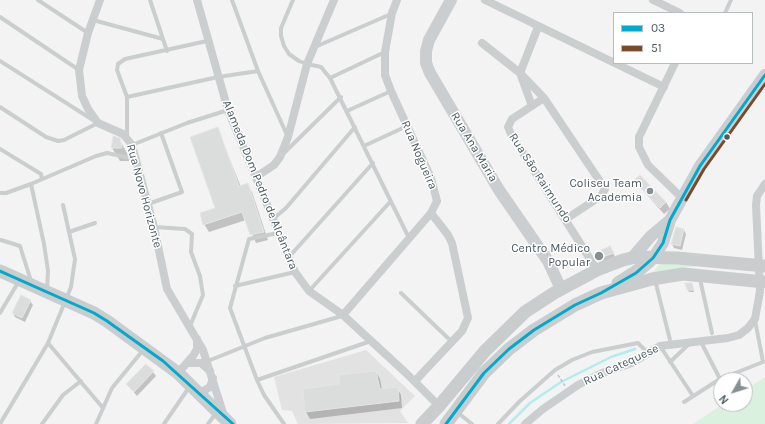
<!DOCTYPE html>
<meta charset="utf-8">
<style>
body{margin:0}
#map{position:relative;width:765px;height:424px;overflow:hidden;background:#f4f3f3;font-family:Karla,sans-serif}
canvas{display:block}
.legend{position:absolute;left:613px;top:12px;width:140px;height:52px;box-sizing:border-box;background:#fff;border:1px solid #b7bdbf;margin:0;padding:5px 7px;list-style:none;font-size:12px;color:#4a5a60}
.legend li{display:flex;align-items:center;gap:8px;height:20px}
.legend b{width:20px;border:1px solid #b7bdbf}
.north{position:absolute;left:713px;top:372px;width:40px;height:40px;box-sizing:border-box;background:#fff;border:1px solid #b7bdbf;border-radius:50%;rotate:231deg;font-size:11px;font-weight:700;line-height:16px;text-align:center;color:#4a5a60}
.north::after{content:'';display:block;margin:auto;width:14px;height:18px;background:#869093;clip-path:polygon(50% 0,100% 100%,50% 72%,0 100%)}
</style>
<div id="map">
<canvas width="765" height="424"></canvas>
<ul class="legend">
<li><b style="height:5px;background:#00a9ce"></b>03</li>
<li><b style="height:5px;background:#7a4b2a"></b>51</li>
</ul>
<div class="north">N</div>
</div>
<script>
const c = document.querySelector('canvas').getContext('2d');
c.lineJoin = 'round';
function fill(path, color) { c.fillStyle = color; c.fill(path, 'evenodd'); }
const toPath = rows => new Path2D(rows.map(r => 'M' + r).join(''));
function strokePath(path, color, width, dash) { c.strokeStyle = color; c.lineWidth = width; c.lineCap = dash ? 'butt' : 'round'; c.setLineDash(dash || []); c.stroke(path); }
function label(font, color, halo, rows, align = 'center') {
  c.font = font + ' Karla,sans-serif'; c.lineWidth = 3; c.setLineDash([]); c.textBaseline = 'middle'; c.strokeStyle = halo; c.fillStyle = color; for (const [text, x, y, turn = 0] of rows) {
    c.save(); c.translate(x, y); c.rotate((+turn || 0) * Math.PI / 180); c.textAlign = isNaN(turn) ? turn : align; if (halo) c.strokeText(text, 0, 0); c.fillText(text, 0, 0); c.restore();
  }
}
fill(toPath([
 [366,350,415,396,400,411,408,423,298,424,292,411,282,410,274,377]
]), '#e2e2e3');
fill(toPath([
 [661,263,696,266,653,272],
 [765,377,765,424,693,424,723,404,745,404,745,390]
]), '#d9f1de');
fill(toPath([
 [217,128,241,187,247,184,252,192,268,240,256,243,246,220,209,232,204,224,217,209],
 [119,139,127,153,129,161,120,161,112,148],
 [636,180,666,202,670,209,664,214,640,187],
 [684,230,686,234,682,250,674,248,672,244],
 [609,247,616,258,600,263,595,255],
 [692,284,694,292,689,292,688,290],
 [30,301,33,305,25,322,15,317,13,313],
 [153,372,156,376,137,396,127,384],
 [376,372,380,379,382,390,397,388,401,395,402,408,310,419,306,412,304,389,341,385]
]), '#0003');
strokePath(toPath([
 [509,424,530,403,561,382,611,357,635,349]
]), '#afedee', 2.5);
const building = toPath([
 [218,127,239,186,248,183,264,232,250,235,242,212,203,225,200,213,215,208,190,137,218,127],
 [113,136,120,138,122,148,111,148,113,136],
 [640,175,666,202,660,208,634,180,640,175],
 [676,227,684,229,680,246,671,244,676,227],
 [610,246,614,253,597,259,593,254,610,246],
 [685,283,692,283,694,290,687,290,685,283],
 [21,295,31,300,22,318,12,313,21,295],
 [146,364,154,371,134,392,126,384,146,364],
 [376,371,380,389,398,387,399,401,305,412,303,389,339,384,339,375,376,371]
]);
fill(building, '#dbdcdc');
strokePath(building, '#e5e5e6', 1);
strokePath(toPath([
 [558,375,565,386]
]), '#bac7c0', 1.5, [3, 2]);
strokePath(toPath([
 [38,0,88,33],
 [150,0,167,51],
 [232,0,258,71,287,135],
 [293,0,281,28,281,36,284,46,289,54,299,61,307,64,321,67,330,78,409,238],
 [725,13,731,0],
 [0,17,79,70],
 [93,20,163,39],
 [315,47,391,14],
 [0,61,93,120],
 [330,78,385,52],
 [127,97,218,77,258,71],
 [0,107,46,137,58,141,64,140,98,123],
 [347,111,391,91],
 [127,137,127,97,117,70,118,64,125,59,207,41],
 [132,145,187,123,228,110],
 [364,146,407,126],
 [0,149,41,174,42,179],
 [284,153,341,97],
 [31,184,44,244,48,271,47,290],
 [0,193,6,193,31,184,96,156,107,153,135,159],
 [148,204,182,192,161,133],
 [273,219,286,208,355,127],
 [154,227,185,229,192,234,191,252,200,276,203,295,190,326],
 [69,232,95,223],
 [278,233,249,239,230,308,257,380,264,395,284,424],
 [1,240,20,246,31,281],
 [289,257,373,163],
 [700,279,712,333],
 [655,280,671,344],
 [235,286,295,272],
 [309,291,390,202],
 [401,293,452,342],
 [0,313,19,281],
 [701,342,720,379],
 [48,343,103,408],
 [660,346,693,396],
 [208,361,265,338,342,316],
 [670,362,688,345],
 [257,380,371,341],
 [684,402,720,379,763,362,755,320],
 [457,412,472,424],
 [0,424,48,343,71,287,75,259,63,205],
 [42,424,63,395,81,381],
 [96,424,112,388,144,349],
 [164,424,190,386],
 [208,424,216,413],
 [498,424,520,401,555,370,572,360,592,352,638,343,648,353]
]), '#cacecf', 4);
strokePath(toPath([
 [100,0,88,33,79,70,82,96,88,109,98,123,123,134,132,145,154,227,167,289,203,350,224,416],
 [197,0,228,110,295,272,309,291,343,315,407,374,439,406],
 [485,0,664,87],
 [653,0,680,13],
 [482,43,520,73,544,98,603,186,605,189,601,196,566,219],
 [675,63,639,137,639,147,648,165,682,198],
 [544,98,512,119,508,127,511,134,597,270],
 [532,106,520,73,538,27],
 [256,177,274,165,280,157,288,137,307,64,334,0],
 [343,315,431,213,437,201,431,178,391,91,385,75,385,52,392,13,397,0],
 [188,363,201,363,210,371],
 [178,373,193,356,197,349,197,339],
 [415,381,462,331,468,318,452,243,448,235,431,213],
 [200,393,210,387,213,378],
 [525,424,543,409,578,385,602,373,632,363,660,346,728,338,739,335,748,328,755,319,760,291,756,205,757,196,765,184]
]), '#cacecf', 8);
strokePath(toPath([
 [451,0,429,40,426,51,426,63,430,73,499,190,548,261,561,289],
 [632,258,651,236,670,220],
 [653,258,663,243,670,220,700,166,765,75]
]), '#cbced0', 12);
strokePath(toPath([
 [0,271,94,313,107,321,178,373,230,424],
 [618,283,643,267,653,258],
 [422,424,439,406,485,351,525,312,554,293,597,270,623,260,636,257,677,258,765,266],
 [446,424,484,373,509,349,534,330,575,305,601,293,652,279,683,274,765,282]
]), '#c9cdce', 13);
strokePath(toPath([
 [0,271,94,313,107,321,163,361,233,424],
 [446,424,484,373,509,349,534,330,575,305,601,293,636,273,653,258,663,243,670,220,700,166,765,75]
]), '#00a9ce', 3);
strokePath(toPath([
 [686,200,704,169,765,84]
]), '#7a4b2a', 3);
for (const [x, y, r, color] of [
 [727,137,3.5,"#4a5a60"],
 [650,191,4,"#869093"],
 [599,256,5,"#869093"]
]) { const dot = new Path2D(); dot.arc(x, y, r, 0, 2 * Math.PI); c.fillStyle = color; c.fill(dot); strokePath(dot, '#fff', 1.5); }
label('12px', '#4a5a60', '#fff', [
 ["Rua Ana Maria",474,147,59],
 ["Rua Nogueira",419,155,67],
 ["Rua São Raimundo",540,178,57],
 ["Alameda Dom Pedro de Alcântara",260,185,68],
 ["Rua Novo Horizonte",144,196,75],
 ["Rua Catequese",621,365,-25]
]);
label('12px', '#4a5a60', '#fff', [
 ["Coliseu Team",642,184],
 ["Academia",642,198],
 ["Centro Médico",590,249],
 ["Popular",590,263]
], 'right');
</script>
